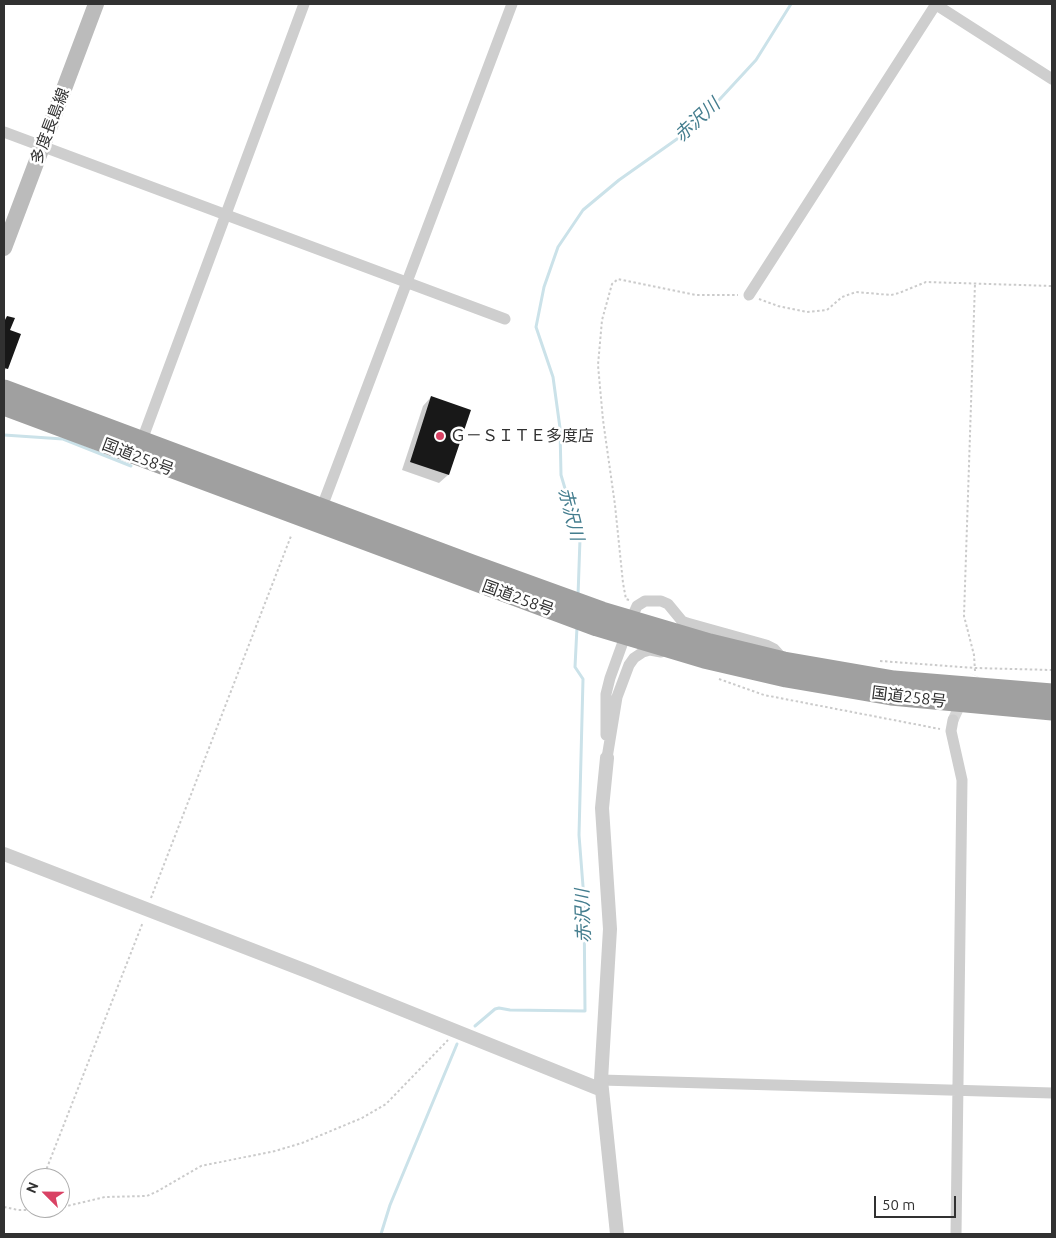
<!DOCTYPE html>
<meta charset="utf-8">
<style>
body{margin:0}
#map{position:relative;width:1056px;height:1238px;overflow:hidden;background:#fff;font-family:Ubuntu,sans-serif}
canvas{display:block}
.frame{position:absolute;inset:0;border:5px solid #313131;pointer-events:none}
.north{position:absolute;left:20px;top:1168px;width:50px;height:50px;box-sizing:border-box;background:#fff;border:1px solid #adadad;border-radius:50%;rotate:293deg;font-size:14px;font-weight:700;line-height:20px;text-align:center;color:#313131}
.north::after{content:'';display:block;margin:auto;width:18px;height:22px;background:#d94264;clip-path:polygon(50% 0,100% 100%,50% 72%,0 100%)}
.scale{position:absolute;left:874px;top:1196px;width:82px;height:22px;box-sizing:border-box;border:2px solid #313131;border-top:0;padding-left:6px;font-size:15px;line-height:18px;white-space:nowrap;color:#313131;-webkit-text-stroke:4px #fff;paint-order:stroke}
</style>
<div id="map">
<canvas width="1056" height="1238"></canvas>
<div class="frame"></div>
<div class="north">N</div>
<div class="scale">50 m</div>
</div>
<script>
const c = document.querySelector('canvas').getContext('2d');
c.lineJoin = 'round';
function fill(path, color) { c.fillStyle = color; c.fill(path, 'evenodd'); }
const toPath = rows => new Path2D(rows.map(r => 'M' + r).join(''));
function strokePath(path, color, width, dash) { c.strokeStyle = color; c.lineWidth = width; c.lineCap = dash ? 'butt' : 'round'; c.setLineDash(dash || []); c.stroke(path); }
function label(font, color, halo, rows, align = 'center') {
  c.font = font + ' Ubuntu,"Noto Sans JP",sans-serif'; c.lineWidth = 5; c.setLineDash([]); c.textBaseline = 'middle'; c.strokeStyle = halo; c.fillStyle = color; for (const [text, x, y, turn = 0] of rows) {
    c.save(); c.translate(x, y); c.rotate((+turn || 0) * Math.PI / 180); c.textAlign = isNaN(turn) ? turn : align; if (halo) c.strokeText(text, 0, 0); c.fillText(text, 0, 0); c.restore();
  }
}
fill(toPath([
 [7,317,9,330,7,368,4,371,4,320],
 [431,397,448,475,439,483,402,470,423,406]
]), '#0003');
strokePath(toPath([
 [4,435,63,439,131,466],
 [578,596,580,539,561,475,560,428,553,377,536,327,544,287,558,247,583,210,619,180,677,139,720,99,756,60,791,4],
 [475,1026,495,1009,499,1008,510,1010,585,1011,584,899,579,835,583,679,575,667,577,627],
 [381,1234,390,1205,457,1044]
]), '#cbe2e9', 3);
fill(toPath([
 [7,316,15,318,10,330,21,334,8,369,4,368,4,322],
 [431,396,471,410,449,475,410,462]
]), '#181818');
strokePath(toPath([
 [953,720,974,675]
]), '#d6d6d6', 11, [11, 5.5]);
strokePath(toPath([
 [759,299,778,306,807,312,827,310,842,297,856,292,891,295,899,293,926,282,1052,286],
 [629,600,626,599,623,583,615,505,603,420,598,365,602,320,612,284,618,279,696,295,738,295],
 [880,661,975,668,1052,670],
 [975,671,974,655,964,616,975,283],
 [719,679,764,695,940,729],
 [151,898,291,536],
 [43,1178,143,922],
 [4,1207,18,1210,50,1210,105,1197,147,1196,158,1191,201,1166,275,1151,302,1143,362,1118,386,1104,448,1040]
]), '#cbcbcb', 2, [2.5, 2.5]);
strokePath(toPath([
 [935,4,1052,79],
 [4,132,505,319],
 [749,295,936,4],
 [142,440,304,4],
 [320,512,512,4],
 [633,615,637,606,645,601,661,601,668,604,682,621,687,623,766,645,774,649,783,659],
 [953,720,951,731,962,780,956,1234],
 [606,735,606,694,610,678,623,642],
 [607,758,617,697,629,665,634,658,643,652,650,650,661,652],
 [601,1080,1052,1093]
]), '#cecece', 11);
strokePath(toPath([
 [607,758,602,808,610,929,601,1080,617,1234],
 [4,854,309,972,602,1090]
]), '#cecece', 14);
strokePath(toPath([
 [4,248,96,4]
]), '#bbb', 16);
strokePath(toPath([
 [4,389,472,564,602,611,710,643,784,661,894,680,1052,693],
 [4,406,597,627,704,659,786,678,891,696,1052,711]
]), '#a0a0a0', 19);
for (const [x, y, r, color] of [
 [440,436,5,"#d94264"]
]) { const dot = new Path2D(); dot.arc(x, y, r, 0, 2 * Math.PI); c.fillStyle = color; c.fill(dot); strokePath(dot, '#fff', 2); }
label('16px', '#313131', '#fff', [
 ["多度長島線",50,126,-69],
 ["国道258号",138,457,21],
 ["国道258号",518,598,20],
 ["国道258号",909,697,7]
]);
label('16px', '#313131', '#fff', [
 ["Ｇ－ＳＩＴＥ多度店",450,436]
], 'left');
label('italic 18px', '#447d8e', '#fff', [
 ["赤沢川",697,120,-43],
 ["赤沢川",571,514,76],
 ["赤沢川",583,916,-92]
]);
</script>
